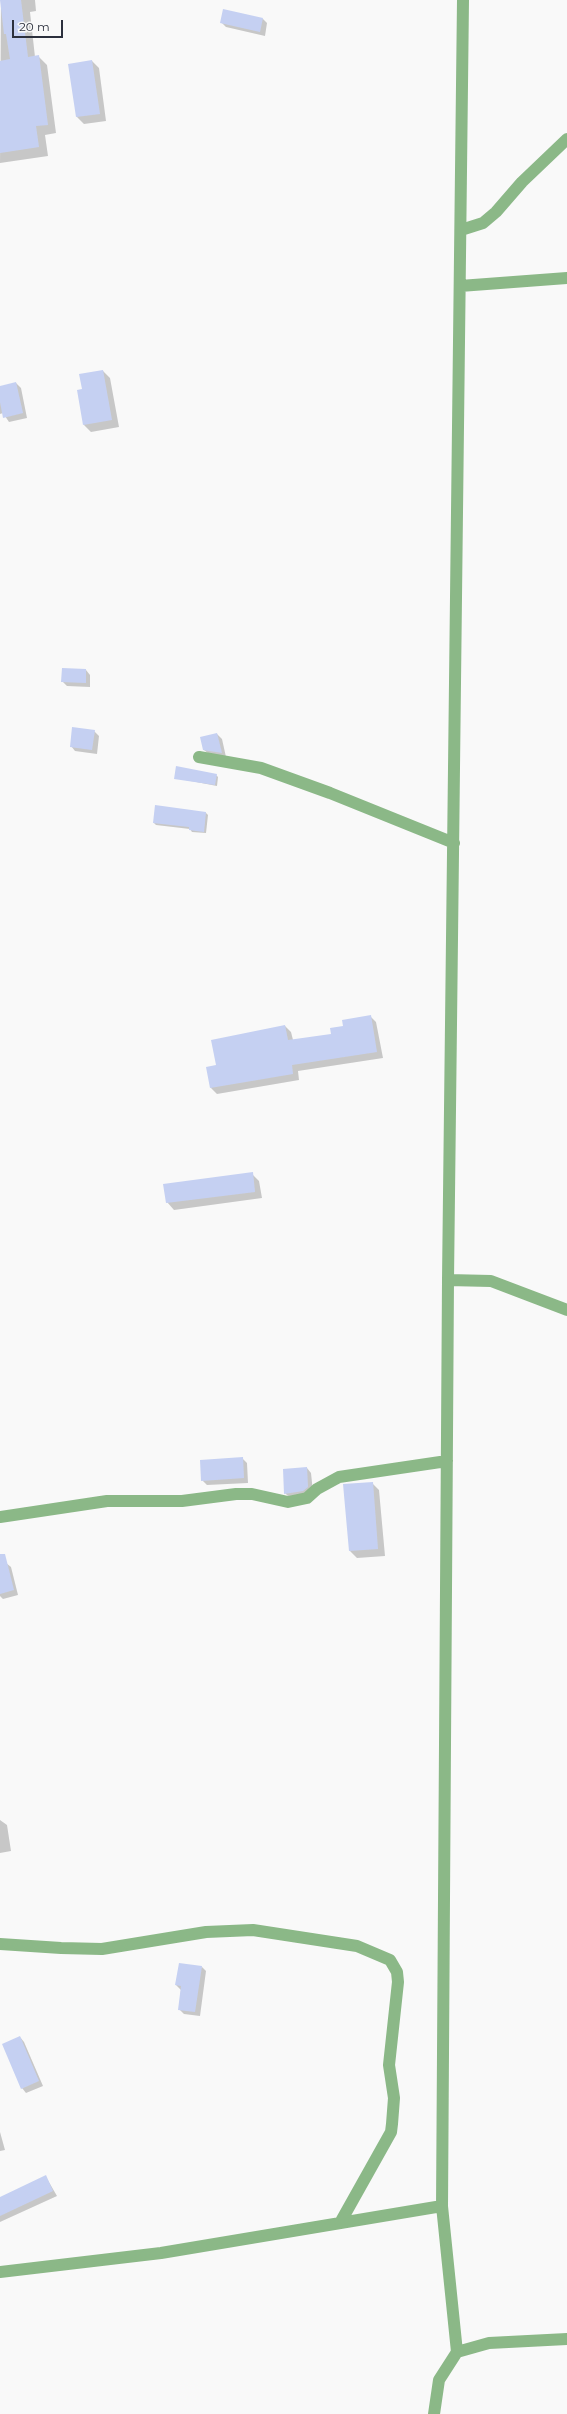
<!DOCTYPE html>
<style>
body{margin:0}
#map{position:relative;width:567px;height:2414px;overflow:hidden;background:#f9f9f9;font-family:Montserrat,sans-serif}
canvas{display:block}
.scale{position:absolute;left:12px;top:20px;width:51px;height:18px;box-sizing:border-box;border:2px solid #2c303d;border-top:0;padding-left:5px;font-size:12px;line-height:14px;white-space:nowrap;color:#2c303d;-webkit-text-stroke:3px #f9f9f9;paint-order:stroke}
</style>
<div id="map">
<canvas width="567" height="2414"></canvas>
<div class="scale">20 m</div>
</div>
<script>
const c = document.querySelector('canvas').getContext('2d');
c.lineJoin = 'round';
function fill(path, color) { c.fillStyle = color; c.fill(path, 'evenodd'); }
const toPath = rows => new Path2D(rows.map(r => 'M' + r).join(''));
function strokePath(path, color, width, dash) { c.strokeStyle = color; c.lineWidth = width; c.lineCap = dash ? 'butt' : 'round'; c.setLineDash(dash || []); c.stroke(path); }
fill(toPath([
 [1,0,35,0,36,11,30,12,35,57,38,56,47,65,56,133,45,135,48,156,0,163],
 [263,19,267,23,265,36,226,27,221,22],
 [92,61,99,68,106,121,84,124,77,117,70,65],
 [103,371,110,378,119,427,91,432,84,425,78,391,83,390],
 [16,383,21,388,27,418,9,422,3,413,0,414,0,387],
 [86,670,90,675,90,687,67,686,62,681],
 [94,731,99,736,97,754,75,751,71,746],
 [217,734,222,739,226,757,209,754,204,750],
 [216,775,218,777,217,786,175,778],
 [156,806,206,813,208,815,206,833,192,832,190,829,156,825,154,823],
 [370,1016,376,1022,383,1058,298,1071,299,1080,217,1094,211,1088,217,1065,285,1026,291,1032,293,1040,332,1035],
 [252,1174,259,1181,262,1198,174,1210,167,1202],
 [242,1458,247,1463,248,1483,207,1485,202,1480],
 [307,1468,311,1473,313,1492,290,1498,285,1493],
 [372,1483,379,1490,385,1556,357,1558,350,1551,344,1485],
 [6,1563,11,1567,18,1595,3,1599,0,1596,0,1564],
 [0,1820,7,1825,11,1851,0,1853],
 [202,1967,206,1971,200,2016,184,2014,179,2009,181,1990,176,1985],
 [20,2037,24,2042,43,2086,26,2093,22,2088],
 [0,2132,5,2150,0,2151],
 [46,2177,57,2196,0,2222,0,2198]
]), '#0003');
fill(toPath([
 [0,0,21,0,28,57,39,55,48,125,36,126,39,147,0,153,0,61,10,59,6,34,4,34],
 [223,9,263,18,260,32,220,23],
 [92,60,100,114,76,117,68,64],
 [103,370,112,420,83,425,77,390,82,389,79,374],
 [16,382,23,413,3,418,0,402,0,386],
 [62,668,86,669,86,683,61,682],
 [72,727,95,730,92,750,70,747],
 [217,733,222,753,203,750,200,737],
 [176,766,217,774,215,785,174,779],
 [155,805,206,812,204,832,189,830,189,827,153,823],
 [371,1015,377,1052,292,1065,293,1074,210,1088,206,1067,216,1065,211,1040,285,1025,288,1040,331,1034,330,1028,343,1026,342,1020],
 [253,1172,255,1192,166,1203,163,1184],
 [243,1457,244,1478,201,1481,200,1460],
 [307,1467,308,1487,303,1491,284,1494,283,1469],
 [373,1482,378,1549,349,1551,343,1484],
 [0,1554,5,1554,14,1590,0,1594],
 [179,1963,202,1966,195,2012,178,2010,181,1986,175,1985],
 [20,2036,39,2081,21,2089,2,2044],
 [46,2175,53,2191,0,2216,0,2197]
]), '#c5d0f2');
strokePath(toPath([
 [461,230,483,223,496,212,522,182,567,139],
 [460,286,567,278],
 [199,757,261,768,330,793,454,843],
 [448,1280,491,1281,567,1310],
 [0,1517,107,1501,182,1501,236,1494,252,1494,288,1502,307,1498,317,1489,339,1477,447,1461],
 [0,1944,61,1948,102,1949,206,1932,253,1930,357,1946,390,1960,397,1972,398,1982,389,2065,394,2098,392,2124,391,2132,340,2223],
 [0,2272,161,2253,442,2206],
 [457,2352,442,2206,448,1280,463,0],
 [434,2414,439,2380,457,2352,489,2343,567,2339]
]), '#8bb887', 12);
</script>
